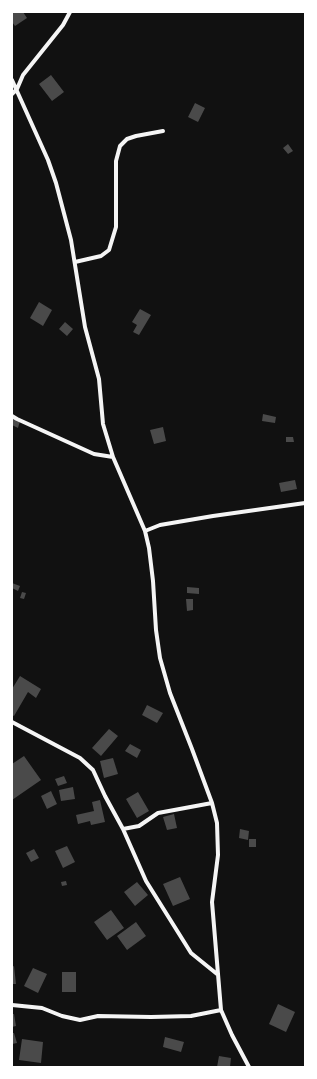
<!DOCTYPE html>
<style>
body{margin:0}
#map{position:relative;width:317px;height:1079px;overflow:hidden;background:#111;font-family:Literata,serif}
canvas{display:block}
.frame{position:absolute;inset:0;border:13px solid #fff;pointer-events:none}
</style>
<div id="map">
<canvas width="317" height="1079"></canvas>
<div class="frame"></div>
</div>
<script>
const c = document.querySelector('canvas').getContext('2d');
c.lineJoin = 'round';
function fill(path, color) { c.fillStyle = color; c.fill(path, 'evenodd'); }
const toPath = rows => new Path2D(rows.map(r => 'M' + r).join(''));
function strokePath(path, color, width, dash) { c.strokeStyle = color; c.lineWidth = width; c.lineCap = dash ? 'butt' : 'round'; c.setLineDash(dash || []); c.stroke(path); }
fill(toPath([
 [12,12,23,12,27,18,15,26,12,22],
 [51,75,64,92,52,101,39,84],
 [195,103,205,108,198,122,188,117],
 [288,144,293,151,288,154,283,148],
 [39,302,52,310,43,326,30,318],
 [140,309,151,315,139,335,133,332,137,325,132,322],
 [65,322,73,329,67,336,59,329],
 [263,414,276,417,275,423,262,421],
 [12,418,20,421,18,428,12,425],
 [163,427,166,441,154,444,150,430],
 [286,437,293,437,294,442,286,442],
 [295,480,297,489,281,492,279,483],
 [12,583,20,586,18,591,12,588],
 [187,587,199,588,199,594,187,593],
 [22,592,26,593,24,599,20,598],
 [186,599,193,599,193,610,187,611],
 [20,676,41,689,36,698,28,692,14,716,12,715,12,689],
 [147,705,163,713,157,723,142,715],
 [109,729,118,736,101,756,92,748],
 [130,744,141,750,137,758,125,751],
 [24,756,41,780,12,800,12,764],
 [113,758,118,774,104,778,100,761],
 [64,776,67,783,58,786,55,779],
 [73,787,75,799,61,801,59,790],
 [51,791,57,804,47,809,41,796],
 [138,792,149,811,137,818,126,799],
 [100,800,105,822,91,825,90,821,78,824,76,815,94,811,92,802],
 [174,814,177,828,167,830,163,817],
 [240,829,249,831,248,840,239,838],
 [249,839,256,839,256,847,249,847],
 [67,846,75,862,63,868,55,851],
 [34,849,39,858,31,862,26,853],
 [180,877,190,899,173,906,163,884],
 [66,881,67,885,62,886,61,882],
 [137,882,148,895,135,906,124,892],
 [111,910,124,928,107,940,94,922],
 [136,922,146,936,127,950,117,936],
 [14,966,16,984,12,984,12,967],
 [33,968,47,974,38,993,24,986],
 [62,972,76,972,76,992,62,992],
 [278,1004,295,1012,286,1032,269,1024],
 [12,1014,14,1014,16,1026,12,1027],
 [12,1033,14,1033,17,1043,12,1044],
 [165,1037,184,1042,181,1052,163,1047],
 [22,1039,43,1042,41,1063,19,1060],
 [219,1056,231,1058,230,1067,217,1067]
]), '#4a4a4a');
strokePath(toPath([
 [12,80,48,160,56,183,71,240,85,327,99,379,103,424,113,457,145,531,149,548,153,581,156,630,160,658,170,693,192,749,212,803,217,823,218,855,212,902,221,1010,232,1035,249,1067],
 [12,94,17,89,23,75,63,25,70,12],
 [75,262,101,256,109,250,116,227,116,161,120,146,127,139,136,136,163,131],
 [12,416,17,419,94,454,113,457],
 [145,531,160,525,213,516,305,503],
 [12,722,80,758,93,770,105,796,123,829,146,881,191,953,217,974],
 [123,829,139,826,158,813,212,803],
 [12,1005,42,1008,62,1016,80,1020,98,1016,151,1017,191,1016,221,1010]
]), '#f5f5f5', 4);
</script>
